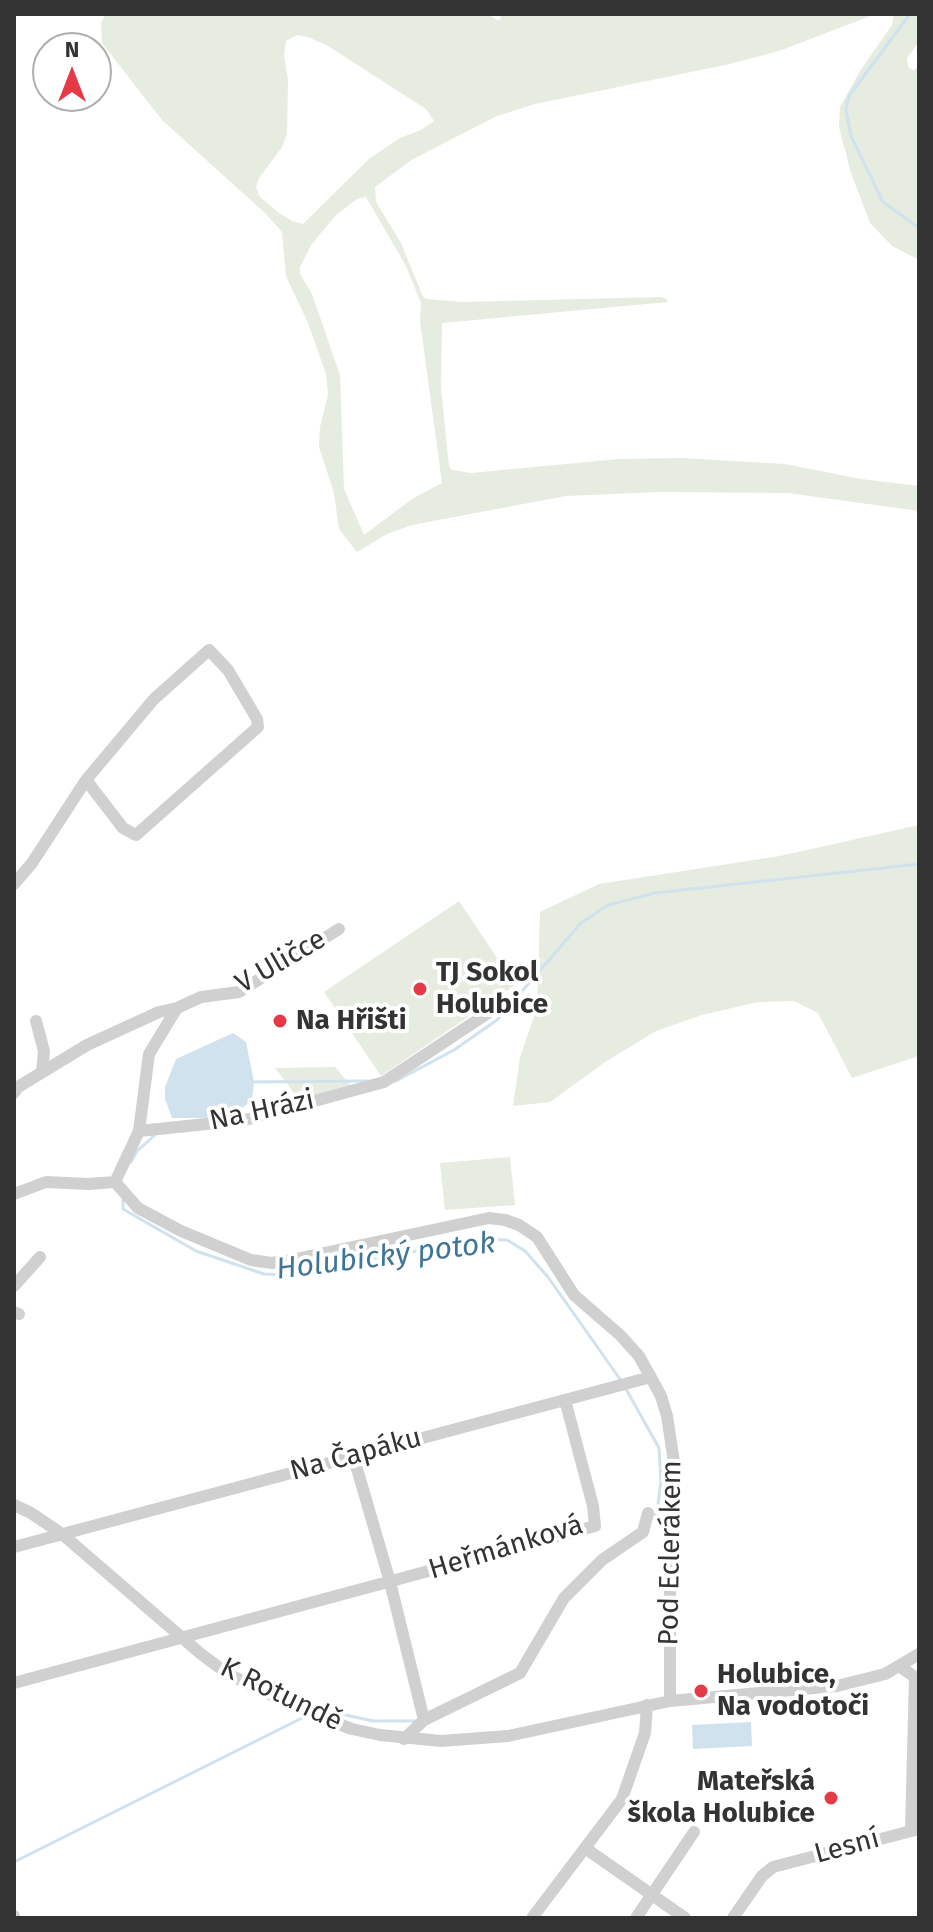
<!DOCTYPE html>
<meta charset="utf-8">
<style>
body{margin:0}
#map{position:relative;width:933px;height:1932px;overflow:hidden;background:#fff;font-family:"Fira Sans",sans-serif}
canvas{display:block}
.frame{position:absolute;inset:0;border:16px solid #333;pointer-events:none}
.north{position:absolute;left:32px;top:32px;width:80px;height:80px;box-sizing:border-box;background:#fff;border:2px solid #adadad;border-radius:50%;rotate:0deg;font-size:22px;font-weight:700;line-height:32px;text-align:center;color:#333}
.north::after{content:'';display:block;margin:auto;width:28px;height:36px;background:#e63946;clip-path:polygon(50% 0,100% 100%,50% 72%,0 100%)}
</style>
<div id="map">
<canvas width="933" height="1932"></canvas>
<div class="frame"></div>
<div class="north">N</div>
</div>
<script>
const c = document.querySelector('canvas').getContext('2d');
c.lineJoin = 'round';
function fill(path, color) { c.fillStyle = color; c.fill(path, 'evenodd'); }
const toPath = rows => new Path2D(rows.map(r => 'M' + r).join(''));
function strokePath(path, color, width, dash) { c.strokeStyle = color; c.lineWidth = width; c.lineCap = dash ? 'butt' : 'round'; c.setLineDash(dash || []); c.stroke(path); }
function label(font, color, halo, rows, align = 'center') {
  c.font = font + ' "Fira Sans",sans-serif'; c.lineWidth = 8; c.setLineDash([]); c.textBaseline = 'middle'; c.strokeStyle = halo; c.fillStyle = color; for (const [text, x, y, turn = 0] of rows) {
    c.save(); c.translate(x, y); c.rotate((+turn || 0) * Math.PI / 180); c.textAlign = isNaN(turn) ? turn : align; if (halo) c.strokeText(text, 0, 0); c.fillText(text, 0, 0); c.restore();
  }
}
fill(toPath([
 [106,14,487,14,499,21,502,14,876,14,779,51,730,64,535,104,497,116,413,159,375,187,376,202,401,243,423,297,427,299,462,302,661,297,667,299,668,302,442,323,441,387,449,466,452,470,471,473,619,459,682,458,785,464,861,479,919,486,919,511,788,493,659,492,566,496,412,525,387,534,357,552,339,529,334,493,319,447,320,427,328,394,326,374,308,323,286,276,282,232,265,213,162,120,102,43,101,23],
 [297,35,308,37,328,46,426,109,434,121,421,130,400,138,370,158,303,224,292,221,279,213,259,196,256,187,259,178,282,147,287,134,288,80,284,55,286,41],
 [366,197,406,266,421,303,420,321,442,483,412,499,364,535,344,489,340,375,312,294,300,274,300,267,311,245,336,215,357,199],
 [894,14,919,14,919,42,907,58,908,67,913,70,919,67,919,260,892,246,870,223,851,173,839,127,840,107,860,71,892,25],
 [919,825,919,1056,852,1078,818,1013,794,1001,758,1002,702,1015,656,1031,605,1062,550,1102,513,1106,520,1057,537,1008,540,912,599,884,780,856],
 [459,901,515,985,381,1076,324,992],
 [335,1067,351,1086,301,1102,275,1068],
 [510,1157,515,1205,445,1210,440,1163]
]), '#e6ecdf');
fill(toPath([
 [233,1033,246,1042,254,1082,252,1100,240,1110,217,1118,172,1118,165,1099,165,1087,176,1059],
 [751,1722,752,1746,693,1749,692,1725]
]), '#cfe2ee');
strokePath(toPath([
 [910,14,849,96,846,110,851,136,883,202,919,228],
 [396,1081,454,1050,497,1020,581,923,608,905,655,893,919,864],
 [252,1082,368,1081],
 [131,1162,137,1151,155,1135],
 [123,1200,123,1209,196,1251,264,1274,287,1275,481,1239,507,1240,525,1251,548,1277,622,1382],
 [626,1389,659,1448,661,1481,657,1512,652,1519],
 [314,1712,319,1709,373,1721,417,1721],
 [14,1862,304,1717]
]), '#cfe2ee', 3);
strokePath(toPath([
 [14,884,32,863,86,780,154,699,209,650,228,670,257,719,258,727,136,835,123,828,86,780],
 [36,1021,44,1051,42,1072],
 [14,1093,18,1087,87,1045,159,1012,177,1008,201,997,239,992,339,929],
 [139,1131,245,1120,384,1082,497,1007],
 [115,1182,138,1208,181,1231,251,1260,272,1263,296,1259,489,1218,505,1220,519,1225,537,1237,574,1295,620,1335,639,1356,661,1396,667,1416,674,1462,676,1509,670,1552,670,1701],
 [115,1182,139,1131,149,1054,177,1008],
 [14,1194,46,1182,88,1184,115,1182],
 [14,1286,40,1257],
 [14,1312,19,1314],
 [353,1455,390,1582,424,1720],
 [14,1505,31,1513,62,1534,201,1654,228,1674,306,1712,352,1729,380,1735,441,1741,508,1736,670,1701,837,1686,885,1674,919,1654],
 [14,1547,651,1377],
 [899,1666,915,1677,911,1830],
 [14,1683,595,1526,593,1506,565,1400],
 [404,1739,424,1720,520,1673,564,1598,602,1560,643,1532,648,1513],
 [585,1848,685,1918],
 [14,1916,14,1918],
 [532,1918,622,1799,645,1733,647,1705],
 [636,1918,694,1832],
 [733,1918,762,1876,773,1867,919,1829]
]), '#d0d0d0', 12);
for (const [x, y, r, color] of [
 [420,989,8,"#e63946"],
 [280,1021,8,"#e63946"],
 [701,1691,8,"#e63946"],
 [831,1798,8,"#e63946"]
]) { const dot = new Path2D(); dot.arc(x, y, r, 0, 2 * Math.PI); c.fillStyle = color; c.fill(dot); strokePath(dot, '#fff', 3); }
label('28px', '#333', '#fff', [
 ["V Uličce",281,962,-30],
 ["Na Hrázi",262,1111,-12],
 ["Na Čapáku",356,1455,-15],
 ["Heřmánková",506,1548,-17],
 ["Pod Eclerákem",671,1553,-89],
 ["K Rotundě",281,1695,26],
 ["Lesní",847,1847,-15]
]);
label('bold 28px', '#333', '#fff', [
 ["TJ Sokol",436,973],
 ["Holubice",436,1005],
 ["Na Hřišti",296,1021],
 ["Holubice,",717,1675],
 ["Na vodotoči",717,1707],
 ["Mateřská",815,1782,"right"],
 ["škola Holubice",815,1814,"right"]
], 'left');
label('italic 30px', '#3f7597', '#fff', [
 ["Holubický potok",386,1257,-7]
]);
</script>
